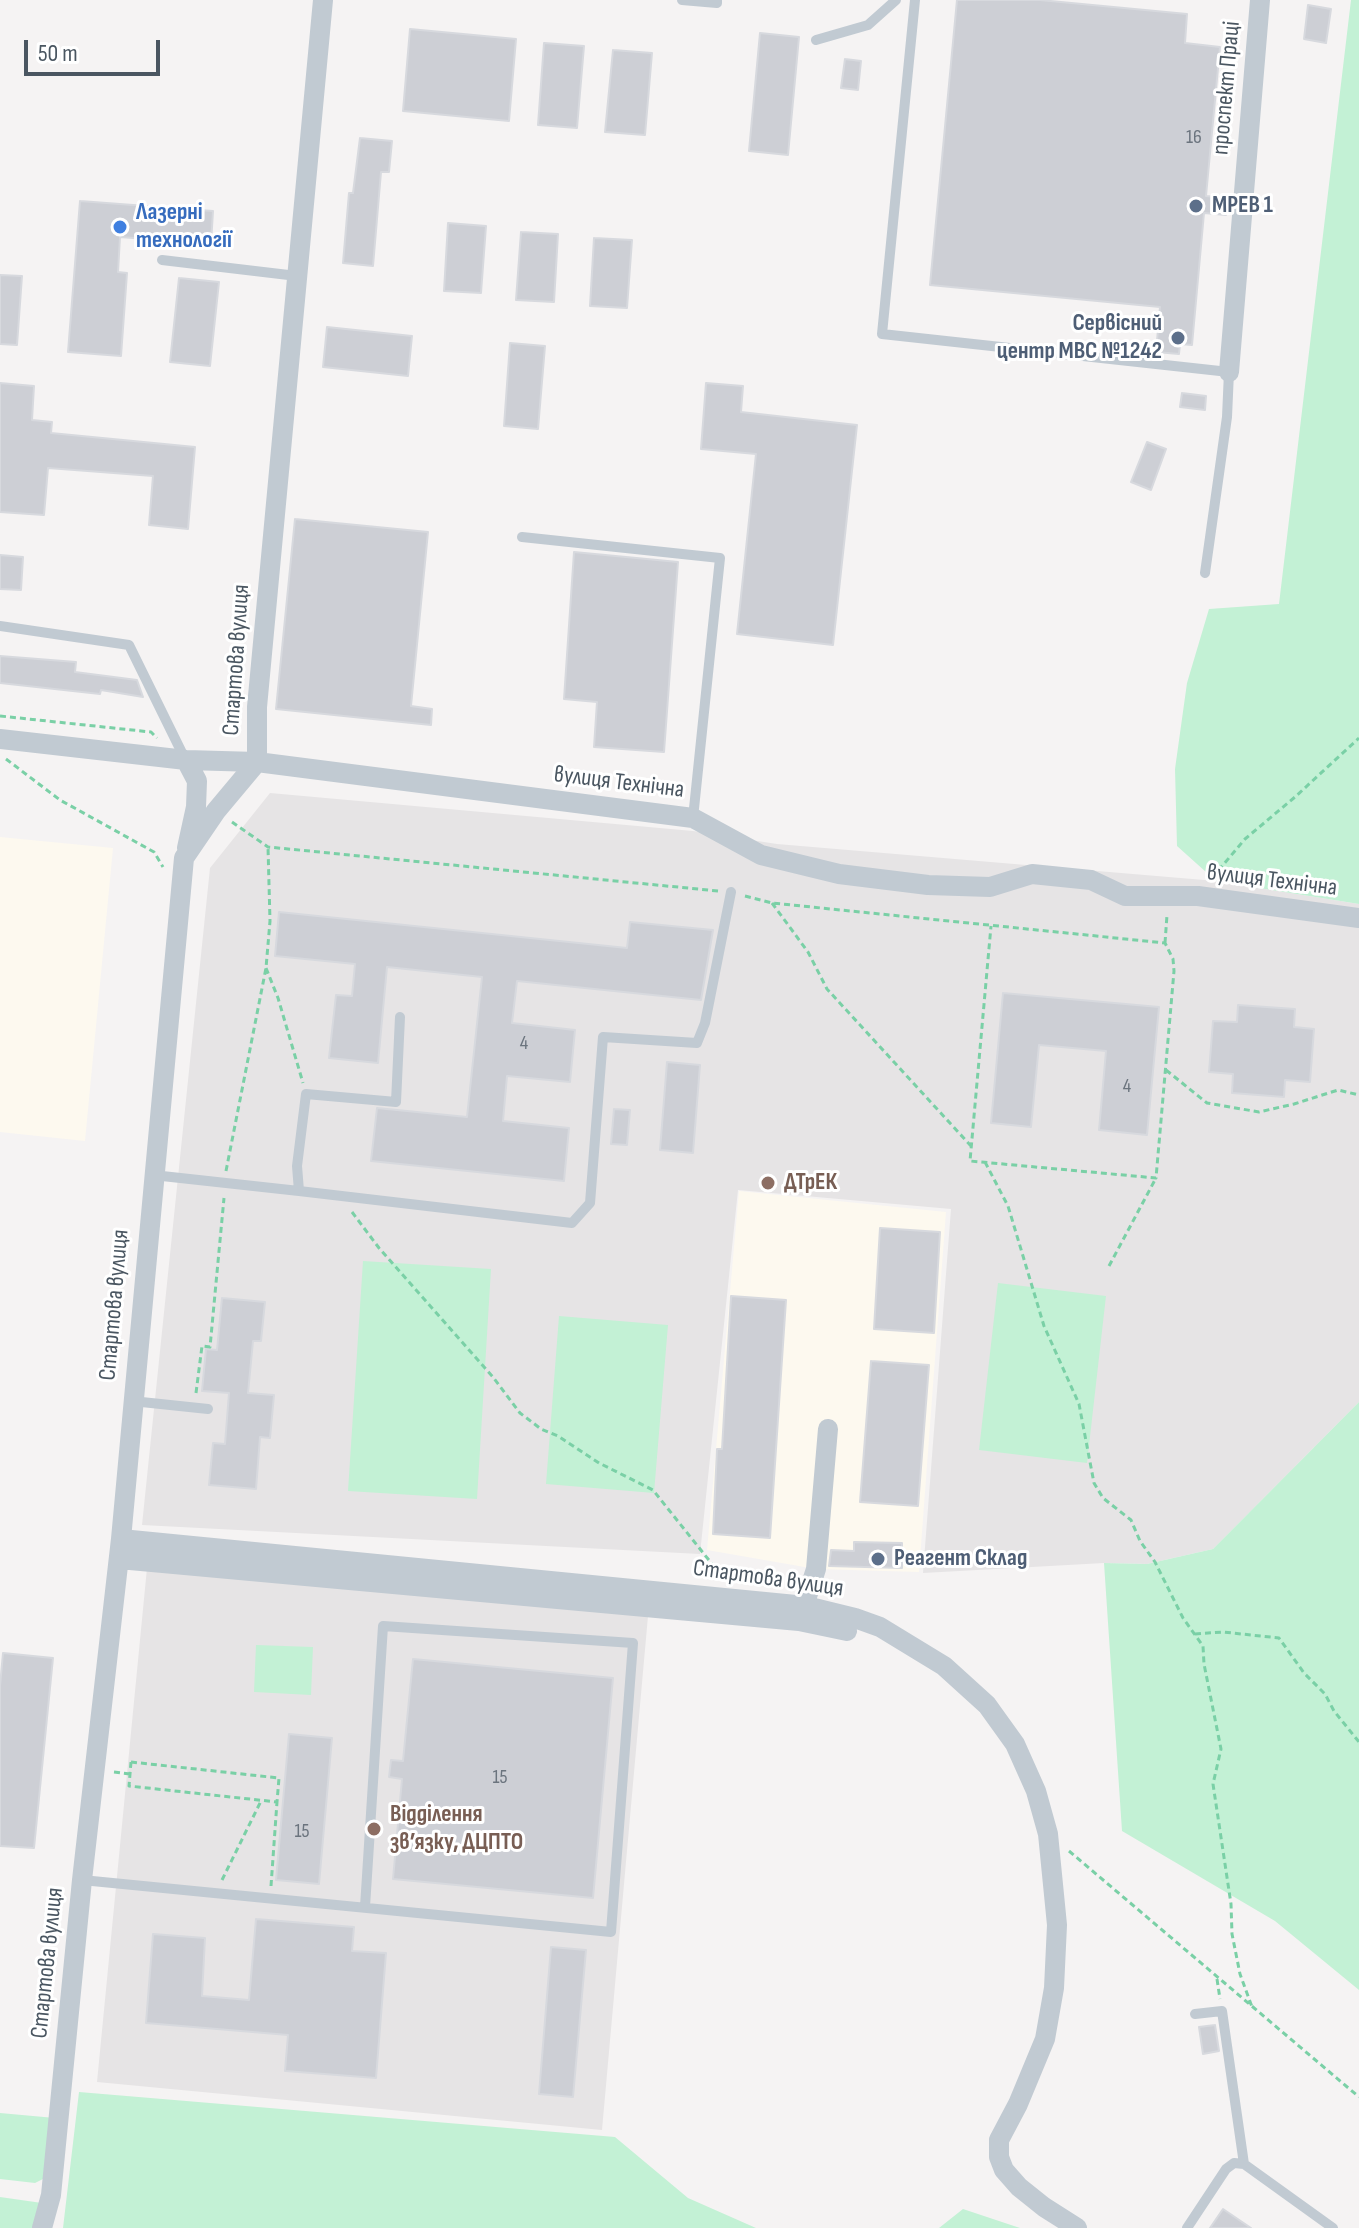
<!DOCTYPE html>
<meta charset="utf-8">
<style>
body{margin:0}
#map{position:relative;width:1359px;height:2228px;overflow:hidden;background:#f5f3f3;font-family:"Sofia Sans Condensed",sans-serif}
canvas{display:block}
.scale{position:absolute;left:24px;top:40px;width:136px;height:36px;box-sizing:border-box;border:4px solid #4a5661;border-top:0;padding-left:10px;font-size:24px;line-height:28px;white-space:nowrap;color:#4a5661;-webkit-text-stroke:6px #fff;paint-order:stroke}
</style>
<div id="map">
<canvas width="1359" height="2228"></canvas>
<div class="scale">50 m</div>
</div>
<script>
const c = document.querySelector('canvas').getContext('2d');
c.lineJoin = 'round';
function fill(path, color) { c.fillStyle = color; c.fill(path, 'evenodd'); }
const toPath = rows => new Path2D(rows.map(r => 'M' + r).join(''));
function strokePath(path, color, width, dash) { c.strokeStyle = color; c.lineWidth = width; c.lineCap = dash ? 'butt' : 'round'; c.setLineDash(dash || []); c.stroke(path); }
function label(font, color, halo, rows, align = 'center') {
  c.font = font + ' "Sofia Sans Condensed",sans-serif'; c.lineWidth = 6; c.setLineDash([]); c.textBaseline = 'middle'; c.strokeStyle = halo; c.fillStyle = color; for (const [text, x, y, turn = 0] of rows) {
    c.save(); c.translate(x, y); c.rotate((+turn || 0) * Math.PI / 180); c.textAlign = isNaN(turn) ? turn : align; if (halo) c.strokeText(text, 0, 0); c.fillText(text, 0, 0); c.restore();
  }
}
fill(toPath([
 [0,837,113,848,85,1141,0,1132],
 [739,1191,946,1212,919,1572,816,1569,707,1550]
]), '#fdf9ef');
fill(toPath([
 [270,793,693,831,777,844,1216,881,1359,904,1359,1402,1213,1549,1147,1564,1104,1563,923,1573,951,1209,738,1190,700,1554,142,1525,210,868],
 [147,1568,648,1616,602,2130,97,2082]
]), '#e6e4e5');
fill(toPath([
 [1351,0,1359,0,1359,904,1216,881,1177,846,1175,769,1187,683,1209,609,1279,604],
 [363,1261,491,1269,477,1499,348,1491],
 [998,1283,1106,1296,1087,1463,979,1450],
 [559,1316,668,1325,654,1493,546,1484],
 [1359,1402,1359,1990,1275,1921,1122,1831,1104,1563,1147,1564,1213,1549],
 [256,1645,313,1647,311,1695,254,1692],
 [79,2092,615,2137,688,2198,756,2228,63,2228],
 [0,2113,55,2118,47,2177,35,2183,0,2179],
 [0,2197,42,2203,37,2228,0,2228],
 [963,2209,1020,2228,939,2228]
]), '#c3f1d5');
const building = toPath([
 [957,0,1040,0,1187,14,1185,43,1220,47,1206,196,1228,198,1226,215,1204,213,1192,345,1180,344,1179,354,1156,352,1160,307,930,285,957,0],
 [1308,5,1331,9,1326,43,1304,39,1308,5],
 [410,29,516,39,509,121,403,111,410,29],
 [760,33,799,37,788,155,749,151,760,33],
 [544,43,584,46,577,128,538,125,544,43],
 [613,50,652,53,645,135,605,132,613,50],
 [845,59,861,61,858,90,841,88,845,59],
 [360,138,392,141,389,172,381,172,373,266,343,263,349,193,353,193,360,138],
 [80,201,213,211,211,244,120,237,118,272,127,273,121,356,68,352,80,201],
 [448,223,486,226,481,293,444,291,448,223],
 [521,232,558,234,554,302,516,300,521,232],
 [594,238,632,240,627,308,590,306,594,238],
 [0,275,22,276,17,345,0,344,0,275],
 [179,278,219,282,210,366,170,362,179,278],
 [327,327,412,336,408,376,323,367,327,327],
 [510,343,545,346,538,429,504,426,510,343],
 [0,383,34,386,32,420,52,422,51,433,195,447,188,529,149,525,153,476,48,468,44,515,0,512,0,383],
 [706,383,743,386,741,412,857,425,833,645,737,634,756,454,701,449,706,383],
 [1182,393,1206,396,1205,410,1180,407,1182,393],
 [1147,442,1166,449,1151,490,1131,482,1147,442],
 [295,519,428,532,411,706,432,709,431,725,276,709,295,519],
 [574,552,678,562,664,752,594,747,597,702,564,699,574,552],
 [0,555,23,557,21,590,0,589,0,555],
 [0,656,76,662,75,672,137,680,143,697,101,690,100,694,0,683,0,656],
 [279,912,627,948,630,922,713,930,701,1000,517,981,512,1023,575,1030,570,1082,507,1076,503,1121,569,1128,564,1181,371,1161,377,1108,467,1117,482,977,387,967,378,1063,329,1058,336,995,352,996,355,964,275,956,279,912],
 [1003,993,1159,1007,1147,1135,1099,1130,1106,1051,1039,1045,1031,1127,991,1123,1003,993],
 [1238,1005,1295,1009,1294,1027,1314,1029,1310,1082,1285,1080,1284,1097,1232,1093,1233,1074,1209,1072,1213,1021,1237,1022,1238,1005],
 [667,1062,700,1065,693,1153,660,1150,667,1062],
 [614,1109,630,1110,627,1145,611,1144,614,1109],
 [880,1228,940,1232,934,1333,874,1329,880,1228],
 [731,1296,786,1300,770,1538,713,1534,717,1449,722,1449,731,1296],
 [222,1298,265,1302,261,1341,253,1341,248,1393,274,1395,270,1438,260,1437,256,1489,209,1485,213,1443,225,1444,229,1393,202,1391,206,1349,217,1350,222,1298],
 [871,1361,929,1365,918,1506,860,1502,871,1361],
 [854,1542,902,1543,902,1568,829,1566,831,1550,854,1551,854,1542],
 [3,1653,53,1658,34,1848,0,1846,0,1686,3,1653],
 [413,1659,613,1678,593,1898,393,1879,402,1779,389,1777,391,1760,403,1761,413,1659],
 [289,1734,332,1738,319,1884,276,1880,289,1734],
 [256,1919,354,1927,352,1951,386,1953,376,2078,285,2071,288,2035,146,2023,153,1934,205,1938,202,1996,249,2000,256,1919],
 [551,1947,586,1950,573,2097,539,2094,551,1947],
 [1215,2025,1219,2051,1203,2054,1199,2027,1215,2025],
 [1223,2209,1251,2228,1210,2228,1223,2209]
]);
fill(building, '#cdcfd5');
strokePath(building, '#d7d9de', 2);
strokePath(toPath([
 [0,716,151,732,157,738],
 [6,759,60,800,154,852,163,867],
 [232,822,268,847,718,891],
 [1212,878,1245,839,1295,797,1359,738],
 [745,896,772,903,1165,943,1173,959,1174,971,1156,1178,970,1161,991,926],
 [772,903,808,952,827,989,971,1146],
 [1165,943,1167,915],
 [266,968,278,998,303,1083],
 [1166,1070,1207,1103,1259,1112,1294,1104,1338,1090,1359,1095],
 [985,1162,1008,1206,1044,1326,1079,1404,1094,1483,1103,1498,1131,1520,1140,1541,1155,1562,1183,1618,1203,1646,1204,1664,1221,1749,1213,1784,1231,1904,1232,1934,1240,1974,1252,2007],
 [226,1171,266,968,270,921,268,847],
 [352,1212,379,1248,493,1377,520,1413,541,1429,558,1436,599,1463,653,1490,716,1569,732,1579],
 [1109,1266,1156,1178],
 [196,1393,202,1346,210,1347,224,1198],
 [1195,1634,1223,1632,1279,1638,1304,1673,1325,1694,1334,1711,1359,1742],
 [131,1762,279,1778,277,1802,129,1786,131,1762],
 [114,1772,130,1774],
 [1069,1851,1359,2097],
 [222,1880,261,1801],
 [271,1886,277,1802],
 [1217,1979,1220,1999]
]), '#7ad0a6', 3, [6, 4]);
strokePath(toPath([
 [682,0,717,3,717,0],
 [915,0,882,334,1229,372,1227,417,1205,573],
 [816,40,868,25,896,0],
 [162,260,297,276],
 [522,537,720,558,693,818],
 [0,626,129,645,185,759],
 [153,1175,299,1191,297,1166,306,1094,396,1102,400,1017],
 [299,1191,572,1223,590,1203,603,1037,697,1043,705,1023,731,892],
 [132,1401,208,1409],
 [82,1880,611,1932,633,1643,383,1626,365,1907],
 [1195,2014,1222,2011,1244,2164],
 [1187,2228,1226,2169,1234,2163,1244,2164,1333,2228]
]), '#c1cad2', 10);
strokePath(toPath([
 [1229,372,1260,0],
 [0,739,186,760,257,762,693,818,761,855,839,874,928,885,990,887,1032,874,1091,880,1125,896,1198,896,1359,918],
 [186,760,197,781,196,807,187,848],
 [121,1539,806,1606,855,1618,880,1627,944,1666,987,1705,1015,1744,1036,1791,1048,1834,1057,1925,1054,1988,1045,2039,1018,2104,999,2140,999,2157,1004,2170,1019,2187,1044,2207,1077,2228],
 [119,1559,799,1621,847,1631],
 [800,1618,816,1569,828,1429],
 [42,2228,51,2195,82,1880,121,1539,184,858,216,811,257,762,257,707,323,0]
]), '#c1cad2', 20);
for (const [x, y, r, color] of [
 [1196,206,8,"#5c6f8a"],
 [120,227,8,"#3f7fe0"],
 [1178,338,8,"#5c6f8a"],
 [768,1183,8,"#8d6e63"],
 [878,1559,8,"#5c6f8a"],
 [374,1829,8,"#8d6e63"]
]) { const dot = new Path2D(); dot.arc(x, y, r, 0, 2 * Math.PI); c.fillStyle = color; c.fill(dot); strokePath(dot, '#fff', 3); }
label('20px', '#6b747e', null, [
 ["16",1194,138],
 ["4",524,1044],
 ["4",1127,1087],
 ["15",500,1778],
 ["15",302,1832]
]);
label('24px', '#4a5661', '#fff', [
 ["проспект Праці",1227,88,-85],
 ["Стартова вулиця",237,660,-86],
 ["вулиця Технічна",619,783,7],
 ["вулиця Технічна",1272,881,7],
 ["Стартова вулиця",115,1305,-85],
 ["Стартова вулиця",768,1579,8],
 ["Стартова вулиця",48,1963,-84]
]);
label('bold 24px', '#4e5e75', '#fff', [
 ["МРЕВ 1",1212,206],
 ["Сервісний",1162,324,"right"],
 ["центр МВС №1242",1162,352,"right"],
 ["Реагент Склад",894,1559]
], 'left');
label('bold 24px', '#366cbe', '#fff', [
 ["Лазерні",136,213],
 ["технології",136,241]
], 'left');
label('bold 24px', '#785e54', '#fff', [
 ["ДТрЕК",784,1183],
 ["Відділення",390,1815],
 ["зв’язку, ДЦПТО",390,1843]
], 'left');
</script>
